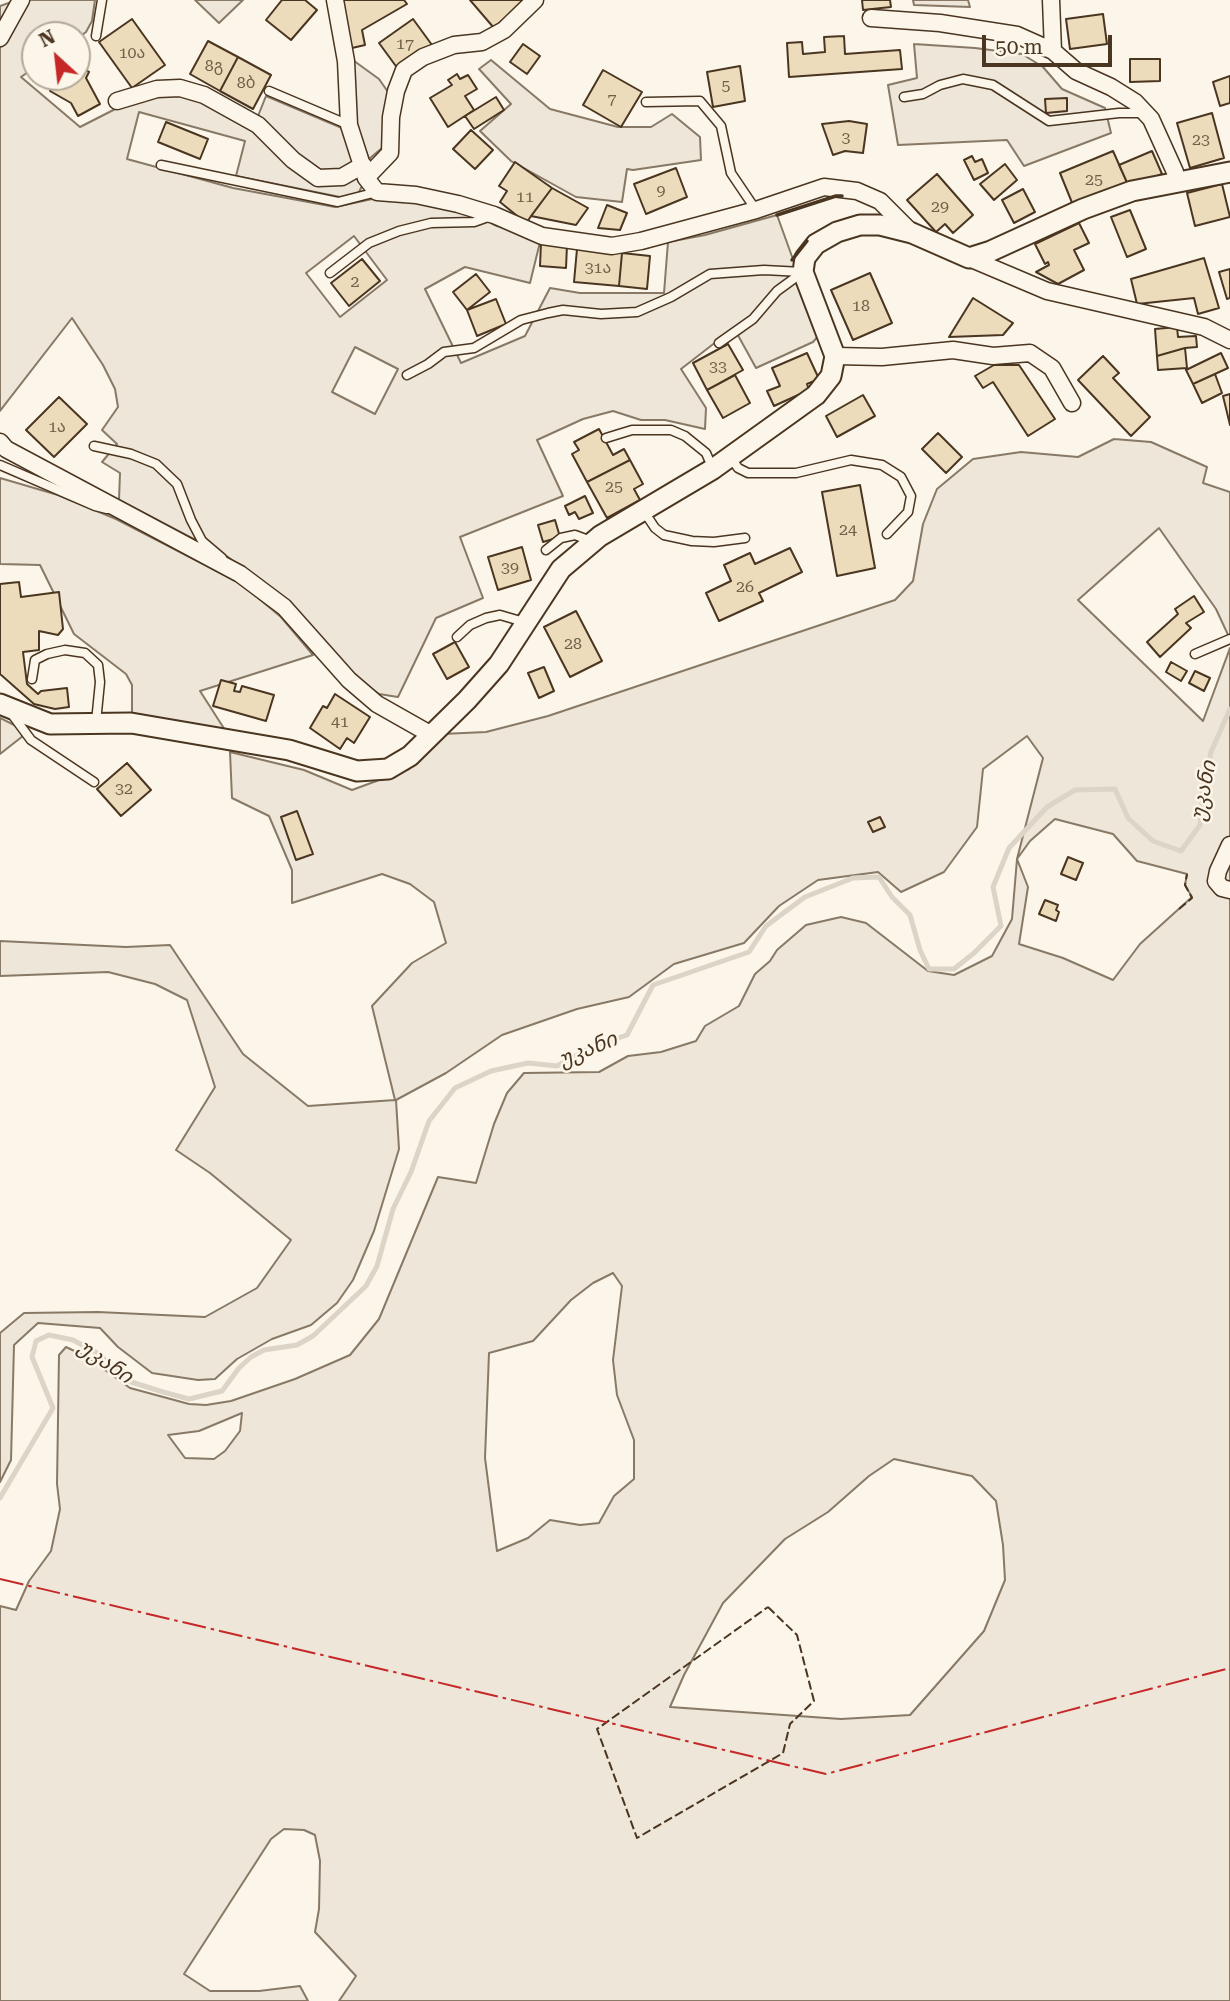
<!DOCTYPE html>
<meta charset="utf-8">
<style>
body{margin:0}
#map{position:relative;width:1230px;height:2001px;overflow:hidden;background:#fbf6e9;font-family:"Roboto Serif",serif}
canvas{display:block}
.north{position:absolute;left:21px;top:21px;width:70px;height:70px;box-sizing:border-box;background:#fbf6e9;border:2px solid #b4a999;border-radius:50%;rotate:333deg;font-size:19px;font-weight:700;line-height:28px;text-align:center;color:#4a3520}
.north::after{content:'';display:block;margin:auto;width:24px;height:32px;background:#c62828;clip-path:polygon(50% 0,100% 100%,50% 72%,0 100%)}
.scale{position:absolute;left:982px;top:35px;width:130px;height:32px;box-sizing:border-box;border:4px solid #4a3520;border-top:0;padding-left:9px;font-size:21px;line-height:24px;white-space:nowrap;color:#4a3520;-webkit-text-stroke:5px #fbf6e9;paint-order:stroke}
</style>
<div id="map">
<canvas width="1230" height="2001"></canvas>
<div class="north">N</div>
<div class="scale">50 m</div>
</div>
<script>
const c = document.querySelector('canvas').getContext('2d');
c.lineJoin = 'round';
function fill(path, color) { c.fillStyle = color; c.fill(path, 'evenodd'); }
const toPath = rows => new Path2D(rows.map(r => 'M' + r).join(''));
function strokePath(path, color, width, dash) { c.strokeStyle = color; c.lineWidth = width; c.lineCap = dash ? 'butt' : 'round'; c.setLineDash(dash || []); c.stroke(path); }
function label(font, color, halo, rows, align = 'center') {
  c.font = font + ' "Roboto Serif","Noto Sans Georgian",serif'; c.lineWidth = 5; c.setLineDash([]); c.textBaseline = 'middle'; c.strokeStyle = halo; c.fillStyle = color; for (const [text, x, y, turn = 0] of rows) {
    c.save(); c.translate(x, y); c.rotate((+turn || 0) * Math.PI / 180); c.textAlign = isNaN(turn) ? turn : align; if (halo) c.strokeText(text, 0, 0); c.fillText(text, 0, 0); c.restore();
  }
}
const green = toPath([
 [17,0,95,0,92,21,86,32,77,39,77,35,35,35,35,67,21,77,80,127,133,100,171,93,202,102,261,133,318,181,355,174,361,178,363,184,358,194,345,198,236,176,245,141,139,112,127,159,233,188,335,207,377,198,407,198,464,209,497,226,542,234,530,283,465,267,425,289,461,363,525,336,550,288,580,293,664,293,668,242,705,235,777,215,820,334,813,342,756,368,734,328,681,369,706,408,705,429,665,420,641,420,613,411,583,419,537,440,563,496,460,537,483,598,436,618,398,697,379,694,355,678,243,569,228,557,119,500,120,473,102,462,117,444,102,430,118,407,115,389,103,365,72,318,0,411,0,6,17,0],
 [354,236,387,280,340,317,306,273,354,236],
 [355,347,398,369,375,414,332,392,355,347],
 [195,0,243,0,219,23,195,0],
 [913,0,968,0,970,7,914,5,913,0],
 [914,44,975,48,1022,54,1043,67,1062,89,1105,108,1111,133,1024,166,1007,140,898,145,888,85,917,78,914,44],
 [350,58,379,79,388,92,387,128,382,148,369,159,355,123,350,58],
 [491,60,550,109,618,127,651,127,672,114,700,137,701,160,633,170,627,169,622,202,576,197,511,161,480,131,511,104,479,69,491,60],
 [266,96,349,131,356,159,349,167,324,173,314,171,258,116,266,96],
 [1114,439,1151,442,1207,467,1203,483,1230,492,1230,639,1216,609,1159,528,1078,600,1203,721,1230,648,1230,2001,339,2001,356,1976,315,1932,319,1909,320,1861,315,1835,304,1830,284,1829,271,1839,184,1974,210,1991,259,1991,300,1986,308,2001,0,2001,0,1606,16,1610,29,1581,51,1551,60,1509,57,1484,59,1355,66,1347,87,1357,130,1388,189,1404,206,1405,231,1401,295,1379,350,1355,379,1319,438,1177,476,1183,494,1124,507,1093,524,1073,599,1072,628,1056,661,1052,696,1041,705,1026,739,1006,755,974,770,961,777,950,806,925,841,917,866,923,928,971,954,975,992,956,1012,919,1017,859,1043,758,1027,736,983,769,977,827,944,872,901,892,878,872,818,880,779,906,744,943,674,964,629,997,577,1009,502,1035,446,1073,396,1100,399,1149,374,1231,353,1280,337,1303,311,1325,272,1339,237,1359,215,1379,198,1380,152,1373,118,1347,100,1328,38,1323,14,1345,11,1460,0,1482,0,1333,24,1313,98,1312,205,1317,257,1288,291,1240,210,1173,176,1150,215,1087,187,1000,155,984,108,972,0,976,0,941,126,947,170,945,243,1054,308,1106,395,1100,372,1006,412,963,446,943,434,902,410,884,382,874,292,903,292,870,269,816,232,798,230,752,304,770,352,790,409,769,442,734,486,732,548,716,895,600,913,581,923,524,937,489,973,459,1021,452,1078,457,1114,439],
 [1055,819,1113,834,1137,861,1187,874,1185,885,1192,897,1140,944,1113,980,1063,958,1019,944,1028,887,1017,859,1030,841,1055,819],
 [613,1273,622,1286,613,1360,617,1395,634,1440,634,1479,614,1496,599,1523,580,1525,550,1520,528,1538,497,1551,485,1458,489,1353,533,1341,571,1300,593,1283,613,1273],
 [242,1413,240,1431,225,1451,214,1459,185,1458,168,1435,199,1431,242,1413],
 [894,1459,972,1476,996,1501,1003,1545,1005,1580,984,1631,910,1715,841,1719,670,1707,684,1675,723,1603,785,1539,828,1512,869,1476,894,1459],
 [0,478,58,495,116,519,240,583,281,617,313,655,200,691,225,730,132,713,132,685,126,674,74,634,40,565,0,564,0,478],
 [0,718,28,732,0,754,0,718]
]);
fill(green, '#ede6d9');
strokePath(green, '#887966', 2);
strokePath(toPath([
 [0,1498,53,1408,32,1357,36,1341,49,1335,73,1340,99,1354,125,1380,163,1392,189,1399,222,1391,239,1368,251,1357,264,1350,297,1345,313,1336,366,1286,377,1266,393,1209,411,1172,429,1121,455,1088,491,1071,528,1063,557,1066,592,1047,627,1035,653,985,749,952,766,926,805,897,853,878,879,877,892,897,910,915,920,950,929,969,954,969,974,953,1001,926,993,887,1009,848,1047,807,1075,790,1115,789,1128,818,1153,841,1181,851,1200,825,1203,790,1211,752,1230,709]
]), '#dcd4c6', 5);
const building = toPath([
 [282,0,305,0,317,10,291,40,266,20,282,0],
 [344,0,404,0,407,4,362,30,365,45,352,48,342,5,344,4,344,0],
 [470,0,526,0,494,28,470,0],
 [862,0,890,0,891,7,863,10,862,0],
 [1103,14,1107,44,1070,49,1066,19,1103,14],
 [132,19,165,65,132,88,99,42,132,19],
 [413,19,432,45,398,69,379,43,413,19],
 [844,36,845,54,900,50,902,69,789,77,787,43,802,42,803,54,825,52,824,37,844,36],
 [208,41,238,57,220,91,190,74,208,41],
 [523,44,540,56,527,74,510,62,523,44],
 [238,57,271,75,253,109,220,91,238,57],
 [1130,59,1160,59,1160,81,1130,82,1130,59],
 [77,66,89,72,86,78,100,104,78,116,71,103,50,91,58,77,77,77,77,66],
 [740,66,745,101,713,107,707,72,740,66],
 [603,70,642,92,621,127,583,105,603,70],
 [457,74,460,79,468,75,477,89,465,96,474,110,448,127,430,98,452,85,448,80,457,74],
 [1230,76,1230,103,1220,106,1213,82,1230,76],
 [496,97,504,110,474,129,465,116,496,97],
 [1067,98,1067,111,1046,113,1045,99,1067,98],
 [1212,113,1224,158,1190,168,1177,123,1212,113],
 [849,121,867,124,863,153,845,151,833,155,822,124,849,121],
 [166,122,208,139,200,159,158,142,166,122],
 [471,130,493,150,475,169,453,149,471,130],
 [1113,151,1129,187,1075,210,1060,173,1113,151],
 [1152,151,1162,174,1129,187,1119,165,1152,151],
 [972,156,975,162,982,159,988,173,974,180,964,160,972,156],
 [515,162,552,188,526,223,500,202,507,191,499,186,515,162],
 [1005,164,1017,180,994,200,980,184,1005,164],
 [676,168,687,197,646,214,634,184,676,168],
 [937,174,973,215,953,233,945,224,936,232,907,200,937,174],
 [1222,184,1230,217,1195,226,1187,193,1222,184],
 [552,188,588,208,576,225,531,216,552,188],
 [1023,189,1035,212,1014,223,1002,200,1023,189],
 [607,205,627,213,620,230,598,228,607,205],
 [1130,210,1146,249,1127,257,1111,217,1130,210],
 [1079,223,1089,243,1074,250,1084,270,1058,284,1036,272,1049,265,1048,262,1045,264,1035,244,1079,223],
 [541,243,567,245,566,268,540,266,541,243],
 [577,249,622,253,619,286,574,282,577,249],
 [622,253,650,256,647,289,619,286,622,253],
 [1204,258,1219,308,1198,314,1194,298,1137,304,1131,279,1204,258],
 [362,259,380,281,349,306,331,283,362,259],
 [1230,269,1230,298,1227,299,1219,272,1230,269],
 [870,273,892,323,853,340,831,290,870,273],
 [476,274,490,292,467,310,453,292,476,274],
 [973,298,1013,323,1003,335,949,337,973,298],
 [496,299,506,324,477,336,467,310,496,299],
 [1177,327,1178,337,1196,336,1197,347,1185,348,1157,356,1155,329,1177,327],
 [728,344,743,370,707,390,693,363,728,344],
 [1185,348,1187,368,1158,370,1157,356,1185,348],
 [807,353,819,379,807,384,809,390,774,406,767,391,780,386,772,368,807,353],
 [1221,353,1228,368,1193,384,1186,370,1221,353],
 [1103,356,1119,373,1113,378,1150,417,1131,436,1078,380,1103,356],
 [994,365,1019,365,1055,419,1028,436,993,382,983,388,975,376,994,365],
 [1215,374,1222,393,1202,403,1193,384,1215,374],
 [735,375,750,403,723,418,707,390,735,375],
 [1230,394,1230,425,1223,396,1230,394],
 [863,395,875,416,837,437,826,416,863,395],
 [59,397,87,424,54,457,26,430,59,397],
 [599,429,613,455,624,449,630,460,587,482,572,454,579,450,574,442,599,429],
 [938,433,962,457,946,473,922,449,938,433],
 [630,460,643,484,634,489,640,500,607,518,587,482,630,460],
 [860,485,875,568,837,576,822,492,860,485],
 [585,496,593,513,579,519,575,512,569,515,565,506,585,496],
 [555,520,560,537,543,542,538,525,555,520],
 [522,547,531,580,498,590,488,557,522,547],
 [790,548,802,572,759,593,763,601,719,621,706,593,731,581,724,565,750,553,755,564,790,548],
 [19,582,21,597,59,592,63,629,58,635,39,631,39,650,23,652,27,684,38,694,41,691,67,688,69,707,55,709,34,704,0,674,0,584,19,582],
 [1194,596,1204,612,1186,623,1191,628,1160,657,1147,642,1178,614,1175,609,1194,596],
 [576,611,602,661,570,677,544,627,576,611],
 [455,642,469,667,447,679,433,654,455,642],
 [1171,662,1187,671,1181,681,1166,672,1171,662],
 [544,667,554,691,539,698,528,673,544,667],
 [1195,671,1210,678,1204,691,1189,683,1195,671],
 [221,680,236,684,234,691,240,692,242,686,274,695,266,721,213,706,221,680],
 [335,694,370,717,354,743,347,738,340,749,310,728,323,706,327,708,335,694],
 [127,763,151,790,121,816,97,789,127,763],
 [297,811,313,854,296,860,281,817,297,811],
 [880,817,885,827,873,832,868,822,880,817],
 [1068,857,1083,863,1076,880,1061,874,1068,857],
 [1045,900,1058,905,1056,910,1059,912,1056,921,1039,914,1045,900]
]);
fill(building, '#ecdcbc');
strokePath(building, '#4a3520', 2);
const service = toPath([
 [96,36,102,0],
 [269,91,349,125],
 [904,97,923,94,940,85,963,79,993,85,1049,121,1119,113,1143,113],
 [646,102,700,101,721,126,731,173,756,210],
 [161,165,338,202,377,192],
 [330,273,369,243,399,231,431,223,474,222,491,216],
 [719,343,753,319,777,291,803,272],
 [407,375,428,364,444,352,474,348,521,320,548,313,563,310,601,314,637,312,671,297,710,274,764,270,802,272],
 [606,438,632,430,671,430,685,436,706,453,713,469],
 [94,446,131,454,156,464,177,484,191,520,202,541,222,558],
 [730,456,738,468,748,473,796,473,851,460,882,465,901,477,911,496,908,512,887,534],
 [0,465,95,506,107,509],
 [643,510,655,528,664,535,692,541,714,542,745,538],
 [546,550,561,538,575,535,591,541],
 [457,637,470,625,486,618,500,615,524,622],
 [1195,654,1230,639],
 [32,679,35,660,47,654,65,650,85,653,98,665,100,682,96,722],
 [11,713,31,740,94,782]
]);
const minor = toPath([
 [335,0,346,61,349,125,366,178,377,192,416,195,458,204,494,215,542,236,612,246,641,241,756,210,824,187,857,191,880,201,912,233],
 [1051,0,1053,51],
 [871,18,940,23,1017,35,1053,51,1076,71,1111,87,1135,102,1151,119,1175,172,1176,182],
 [0,38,21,0],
 [117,101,157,89,180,88,204,95,258,125,293,160,318,178,342,177,363,165],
 [366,178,390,153,391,117,396,91,404,70,423,57,454,45,482,42,504,30,535,0],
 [969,258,1047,291,1204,327,1230,340],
 [835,356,882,357,953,350,993,356,1030,353,1052,368,1072,403],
 [0,442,6,449,240,574,284,607,349,680,377,704,430,734],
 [1230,845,1218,871,1216,881,1222,888,1230,890]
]);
const tertiary = toPath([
 [0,704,50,724,131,723,289,750,357,771,388,769,410,756,467,700,499,664,561,569,600,536,713,469,816,395,831,376,835,356,803,272,805,258,816,244,837,232,860,225,880,225,912,233,969,258,991,251,1083,209,1132,191,1230,172]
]);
strokePath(service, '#4a3520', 11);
strokePath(minor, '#4a3520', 19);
strokePath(tertiary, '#4a3520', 23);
strokePath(service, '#fbf6e9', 8);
strokePath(minor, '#fbf6e9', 16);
strokePath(tertiary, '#fbf6e9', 19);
strokePath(toPath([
 [1179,909,1192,898,1185,885,1187,874],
 [768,1607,797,1635,814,1701,790,1724,783,1753,637,1838,597,1729,768,1607]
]), '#4a3520', 2, [9, 3.5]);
strokePath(toPath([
 [777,215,836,196,842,196],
 [792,260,807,241]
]), '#4a3520', 3.5);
strokePath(toPath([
 [0,1579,826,1774,1230,1668]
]), '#c62828', 2, [24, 5, 3.5, 5]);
label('16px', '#725f47', null, [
 ["17",405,44],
 ["10ა",132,53],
 ["8გ",214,66],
 ["8ბ",246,83],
 ["5",726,86],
 ["7",612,99],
 ["3",846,138],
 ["23",1201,140],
 ["25",1094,180],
 ["9",661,191],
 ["11",525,197],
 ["29",940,207],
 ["31ა",598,268],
 ["2",355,282],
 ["18",861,306],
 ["33",718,367],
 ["1ა",57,427],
 ["25",614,487],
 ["24",848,530],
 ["39",510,568],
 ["26",745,587],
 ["28",573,644],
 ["41",340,722],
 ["32",124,789]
]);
label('italic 21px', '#4a3520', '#fbf6e9', [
 ["უკანი",1204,791,-79],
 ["უკანი",588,1050,-22],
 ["უკანი",105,1362,34]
]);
</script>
